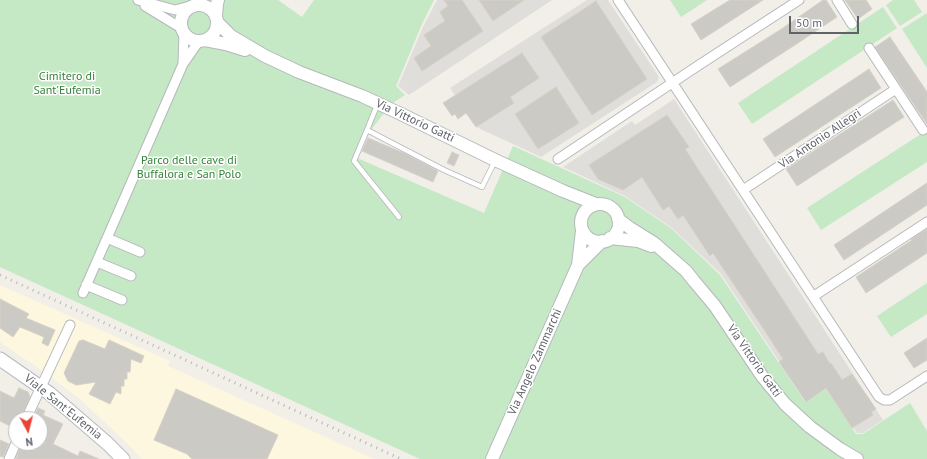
<!DOCTYPE html>
<style>
body{margin:0}
#map{position:relative;width:927px;height:459px;overflow:hidden;background:#f1efe8;font-family:"PT Sans",sans-serif}
canvas{display:block}
.north{position:absolute;left:8px;top:411px;width:40px;height:40px;box-sizing:border-box;background:#fff;border:1px solid #bfc1c3;border-radius:50%;rotate:173deg;font-size:11px;font-weight:700;line-height:16px;text-align:center;color:#5f6368}
.north::after{content:'';display:block;margin:auto;width:14px;height:18px;background:#ea4335;clip-path:polygon(50% 0,100% 100%,50% 72%,0 100%)}
.scale{position:absolute;left:789px;top:16px;width:70px;height:18px;box-sizing:border-box;border:2px solid #5f6368;border-top:0;padding-left:5px;font-size:12px;line-height:14px;white-space:nowrap;color:#5f6368;-webkit-text-stroke:3px #fff;paint-order:stroke}
</style>
<div id="map">
<canvas width="927" height="459"></canvas>
<div class="north">N</div>
<div class="scale">50 m</div>
</div>
<script>
const c = document.querySelector('canvas').getContext('2d');
c.lineJoin = 'round';
function fill(path, color) { c.fillStyle = color; c.fill(path, 'evenodd'); }
const toPath = rows => new Path2D(rows.map(r => 'M' + r).join(''));
function strokePath(path, color, width, dash) { c.strokeStyle = color; c.lineWidth = width; c.lineCap = dash ? 'butt' : 'round'; c.setLineDash(dash || []); c.stroke(path); }
function label(font, color, halo, rows, align = 'center') {
  c.font = font + ' "PT Sans",sans-serif'; c.lineWidth = 3; c.setLineDash([]); c.textBaseline = 'middle'; c.strokeStyle = halo; c.fillStyle = color; for (const [text, x, y, turn = 0] of rows) {
    c.save(); c.translate(x, y); c.rotate((+turn || 0) * Math.PI / 180); c.textAlign = isNaN(turn) ? turn : align; if (halo) c.strokeText(text, 0, 0); c.fillText(text, 0, 0); c.restore();
  }
}
fill(toPath([
 [0,285,170,361,168,366,374,459,142,459,126,442,79,398,41,370,0,342]
]), '#fef7e0');
fill(toPath([
 [437,0,552,0,409,95,398,86,423,27],
 [587,0,608,0,659,77,657,82,541,157,476,127,450,88],
 [674,99,883,420,863,433,857,433,826,389,806,402,721,274,672,228,625,196,563,167,632,121,635,125]
]), '#e0deda');
fill(toPath([
 [0,0,278,0,302,17,314,0,434,0,422,24,396,86,405,95,391,104,368,134,357,158,484,213,513,146,625,197,672,229,720,275,805,402,826,389,856,434,863,434,910,403,927,431,927,459,420,459,0,267],
 [670,0,707,0,681,17],
 [893,0,914,0,922,12,900,26,886,5],
 [883,7,897,28,752,124,738,103],
 [927,13,927,68,902,29],
 [927,130,927,162,821,230,807,208],
 [927,283,927,314,891,337,877,316]
]), '#c5e8c5');
const building = toPath([
 [444,0,462,0,483,31,422,71,414,58,431,46,424,35,445,21,440,12,448,6,444,0],
 [479,0,524,0,493,21,479,0],
 [730,0,763,0,701,40,691,24,730,0],
 [823,0,826,0,837,17,795,45,730,87,718,69,783,28,823,0],
 [845,0,866,0,872,9,858,19,845,0],
 [596,1,647,79,592,115,541,37,596,1],
 [890,37,927,92,927,124,875,47,890,37],
 [522,53,539,78,510,97,514,103,476,127,466,113,458,119,455,114,452,116,443,103,522,53],
 [869,69,881,88,775,157,763,139,869,69],
 [556,87,579,123,538,149,515,114,556,87],
 [893,100,904,117,797,186,786,169,893,100],
 [667,115,689,147,685,149,818,354,823,352,830,364,831,363,842,380,852,374,876,409,871,412,873,415,852,428,826,388,806,402,779,362,783,359,761,325,713,253,710,256,683,215,678,219,669,206,663,210,642,177,623,190,598,179,589,165,667,115],
 [368,138,406,154,438,171,433,182,362,151,368,138],
 [452,152,459,155,454,166,447,163,452,152],
 [927,183,927,205,844,260,834,245,927,183],
 [927,229,927,253,866,293,856,277,912,240,911,239,927,229],
 [0,299,29,314,26,318,55,330,48,346,42,343,44,337,20,327,13,337,0,328,0,299],
 [927,338,927,360,914,368,904,353,927,338],
 [83,340,105,349,109,340,144,356,141,363,131,359,130,372,127,372,127,379,124,379,124,386,121,386,121,394,116,392,110,404,89,394,96,382,76,385,68,381,64,373,79,341,83,340],
 [19,388,28,392,30,397,20,419,16,419,16,429,0,421,0,391,14,398,19,388],
 [176,389,278,435,267,459,192,459,187,454,154,440,176,389],
 [38,408,45,411,43,415,63,424,53,444,78,456,80,451,99,459,16,459,22,443,32,443,40,447,40,443,46,443,40,440,40,419,33,419,38,408],
 [0,440,9,444,3,457,0,456,0,440]
]);
fill(building, '#cccac5');
strokePath(building, '#d6d1c6', 1);
const service = toPath([
 [378,103,367,130,444,170,482,187,495,161],
 [367,130,354,161,399,217]
]);
const minor = toPath([
 [138,0,175,10,190,6],
 [618,0,879,397,884,400,890,400,927,376],
 [837,0,852,24],
 [145,6,181,28],
 [869,48,923,130],
 [183,64,184,33],
 [558,159,696,67,799,0],
 [743,190,896,89],
 [107,238,140,252],
 [97,262,131,276],
 [86,285,122,300],
 [83,293,183,64,199,41],
 [814,296,927,222],
 [26,419,70,325],
 [9,459,16,443]
]);
const tertiary = toPath([
 '181 23a18 18 0 1 1 36 0a18 18 0 1 1-36 0Z',
 [216,16,217,4,218,0],
 [217,22,231,36,265,56,299,72,362,96,401,114,495,160,563,191,596,204],
 [205,40,226,44,245,50],
 '581 223a19 19 0 1 1 38 0a19 19 0 1 1-38 0Z',
 [618,219,630,228,654,243,686,271,694,281,715,306,762,376,785,404,810,427,840,449,857,459],
 [610,238,638,241,651,246],
 [578,265,602,241],
 [492,459,578,265,582,231]
]);
const secondary = toPath([
 [0,359,49,393,108,444,123,459]
]);
strokePath(service, '#b5b8bc', 6);
strokePath(minor, '#b5b8bc', 11);
strokePath(tertiary, '#b5b8bc', 14);
strokePath(secondary, '#b6babf', 15);
strokePath(service, '#fff', 4.5);
strokePath(minor, '#fff', 9);
strokePath(tertiary, '#fff', 12);
strokePath(secondary, '#fff', 13);
strokePath(toPath([
 [0,275,401,459]
]), '#b6b7b8', 3, [1, 5]);
label('12px', '#348238', '#fff', [
 ["Cimitero di",67,77],
 ["Sant'Eufemia",67,91],
 ["Parco delle cave di",189,161],
 ["Buffalora e San Polo",189,175]
]);
label('12px', '#5f6368', '#fff', [
 ["Via Vittorio Gatti",415,121,25],
 ["Via Antonio Allegri",820,139,-34],
 ["Via Vittorio Gatti",754,361,55],
 ["Via Angelo Zammarchi",535,362,-66],
 ["Viale Sant'Eufemia",63,407,39]
]);
</script>
